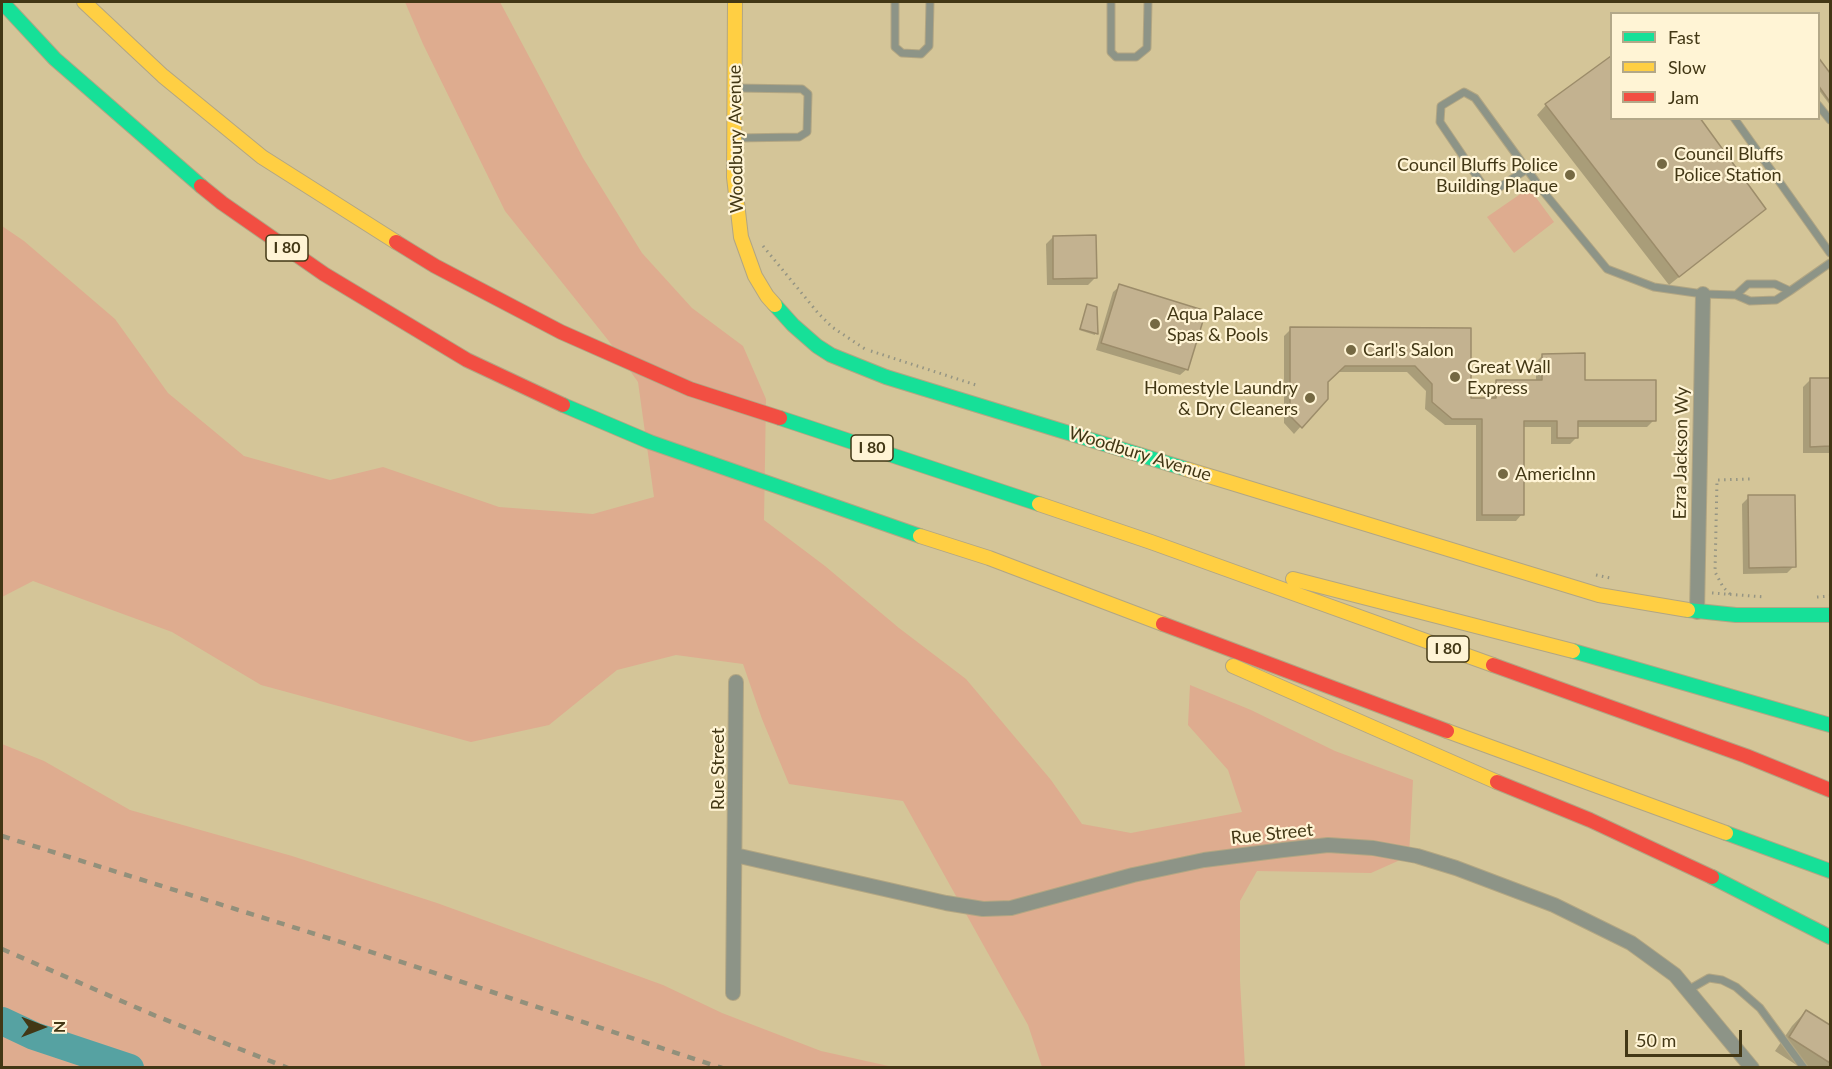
<!DOCTYPE html>
<style>
body{margin:0}
#map{position:relative;width:1832px;height:1069px;overflow:hidden;background:#d4c598;font-family:Lato,sans-serif}
canvas{display:block}
.frame{position:absolute;inset:0;border:3px solid #423715;pointer-events:none}
.legend{position:absolute;left:1610px;top:12px;width:210px;height:108px;box-sizing:border-box;background:#fff4d5;border:2px solid #b3a888;margin:0;padding:8px 10px;list-style:none;font-size:18px;color:#423715}
.legend li{display:flex;align-items:center;gap:12px;height:30px}
.legend b{width:30px;border:2px solid #b3a888}
.north{position:absolute;left:12px;top:997px;width:60px;height:60px;-webkit-text-stroke:4px #fff4d5;paint-order:stroke;rotate:90deg;font-size:16px;font-weight:700;line-height:24px;text-align:center;color:#423715}
.north::after{content:'';display:block;margin:auto;width:21px;height:27px;background:#423715;clip-path:polygon(50% 0,100% 100%,50% 72%,0 100%)}
.scale{position:absolute;left:1625px;top:1030px;width:117px;height:27px;box-sizing:border-box;border:3px solid #423715;border-top:0;padding-left:8px;font-size:18px;line-height:21px;white-space:nowrap;color:#423715;-webkit-text-stroke:4px #fff4d5;paint-order:stroke}
</style>
<div id="map">
<canvas width="1832" height="1069"></canvas>
<div class="frame"></div>
<ul class="legend">
<li><b style="height:8px;background:#16e098"></b>Fast</li>
<li><b style="height:8px;background:#ffcf43"></b>Slow</li>
<li><b style="height:8px;background:#f24e42"></b>Jam</li>
</ul>
<div class="north">N</div>
<div class="scale">50 m</div>
</div>
<script>
const c = document.querySelector('canvas').getContext('2d');
c.lineJoin = 'round';
function fill(path, color) { c.fillStyle = color; c.fill(path, 'evenodd'); }
const toPath = rows => new Path2D(rows.map(r => 'M' + r).join(''));
function strokePath(path, color, width, dash) { c.strokeStyle = color; c.lineWidth = width; c.lineCap = dash ? 'butt' : 'round'; c.setLineDash(dash || []); c.stroke(path); }
function label(font, color, halo, rows, align = 'center') {
  c.font = font + ' Lato,sans-serif'; c.lineWidth = 4.5; c.setLineDash([]); c.textBaseline = 'middle'; c.strokeStyle = halo; c.fillStyle = color; for (const [text, x, y, turn = 0] of rows) {
    c.save(); c.translate(x, y); c.rotate((+turn || 0) * Math.PI / 180); c.textAlign = isNaN(turn) ? turn : align; if (halo) c.strokeText(text, 0, 0); c.fillText(text, 0, 0); c.restore();
  }
}
fill(toPath([
 [405,2,500,2,583,158,642,253,692,308,743,346,766,399,764,520,825,566,899,628,966,679,1051,780,1082,824,1131,833,1242,812,1228,770,1188,725,1190,685,1251,710,1335,751,1413,780,1409,856,1371,873,1257,871,1240,901,1240,981,1245,1067,1042,1067,1028,1025,903,801,789,784,762,719,743,664,676,655,617,670,549,725,471,742,261,685,172,632,33,581,2,597,2,226,24,241,115,319,168,393,244,456,330,480,383,467,499,507,593,514,654,497,638,382,608,340,505,211,423,44],
 [1529,188,1554,222,1514,253,1487,217],
 [2,744,44,761,130,810,292,856,437,903,663,985,722,1013,821,1051,893,1067,2,1067]
]), '#deac8f');
fill(toPath([
 [1612,58,1612,118,1764,209,1669,285,1537,115,1546,105],
 [1818,59,1830,76,1830,105,1818,89],
 [1053,237,1095,278,1088,285,1047,285,1046,244],
 [1120,286,1187,369,1180,375,1096,350,1113,292],
 [1088,306,1096,308,1095,335,1079,330],
 [1291,329,1470,330,1470,399,1490,399,1490,389,1497,382,1536,382,1536,362,1543,355,1584,381,1654,420,1647,427,1577,427,1577,437,1570,444,1551,444,1551,427,1522,427,1522,514,1516,521,1476,521,1476,425,1445,425,1425,409,1426,391,1407,372,1336,372,1327,382,1326,398,1294,434,1284,423,1284,336],
 [1810,380,1830,380,1830,453,1803,453,1803,387],
 [1749,497,1794,566,1787,573,1743,574,1742,504],
 [1806,1011,1830,1027,1830,1068,1801,1068,1775,1051,1792,1026]
]), '#0003');
strokePath(toPath([
 [2,1021,34,1036,130,1068]
]), '#56a2a2', 28);
const building = toPath([
 [1611,56,1611,118,1700,118,1766,209,1679,277,1545,104,1611,56],
 [1818,57,1830,73,1830,102,1818,85,1818,57],
 [1096,235,1097,278,1053,279,1053,236,1096,235],
 [1119,284,1206,311,1188,370,1101,343,1119,284],
 [1087,304,1097,307,1098,334,1080,329,1087,304],
 [1290,327,1471,328,1471,398,1496,398,1496,380,1542,380,1542,354,1585,353,1585,380,1656,380,1656,421,1578,421,1578,438,1557,438,1557,421,1524,421,1524,515,1482,515,1482,419,1452,419,1432,402,1432,384,1415,366,1345,366,1328,382,1328,399,1302,428,1290,416,1290,327],
 [1810,378,1830,378,1830,446,1810,447,1810,378],
 [1748,495,1795,495,1796,567,1749,568,1748,495],
 [1806,1010,1830,1025,1830,1063,1789,1037,1806,1010]
]);
fill(building, '#c3b290');
strokePath(building, '#9c8c6a', 1.5);
const lane = toPath([
 [895,2,895,47,902,53,921,54,929,46,930,2],
 [1111,2,1111,52,1116,57,1136,57,1147,48,1148,2],
 [735,88,802,89,808,94,807,132,799,137,736,138],
 [1818,105,1830,120],
 [1734,118,1830,253],
 [1527,169,1497,189,1484,187,1440,122,1441,106,1464,92,1475,98,1542,190,1607,269,1654,287,1703,294,1736,295,1750,301,1776,300,1790,291,1775,284,1748,284,1736,295],
 [1790,291,1830,263],
 [1688,990,1709,978,1722,980,1736,987,1760,1008,1804,1068]
]);
const street = toPath([
 [1697,612,1703,294],
 [735,855,946,903,983,909,1011,908,1133,875,1204,860,1283,850,1328,845,1373,848,1417,856,1456,868,1554,905,1631,943,1675,975,1752,1068],
 [733,993,736,682]
]);
const fast = toPath([
 [2,2,55,59,201,186],
 [775,305,793,325,817,346,831,355,886,377,1186,469],
 [563,405,650,442,920,536],
 [780,418,1039,504],
 [1688,610,1736,615,1830,615],
 [1573,651,1830,725],
 [1726,833,1830,871],
 [1712,877,1830,937]
]);
const slow = toPath([
 [84,2,163,76,262,157,396,242],
 [735,2,734,177,741,237,755,276,767,296,775,305],
 [1186,469,1599,595,1688,610],
 [1039,504,1151,542,1493,665],
 [920,536,989,558,1163,624],
 [1293,579,1573,651],
 [1233,666,1497,782],
 [1447,731,1726,833]
]);
const jam = toPath([
 [201,186,222,203,324,274,467,360,563,405],
 [396,242,435,266,561,332,690,389,780,418],
 [1163,624,1447,731],
 [1493,665,1746,756,1830,790],
 [1497,782,1590,820,1712,877]
]);
strokePath(lane, '#b2a683', 9);
strokePath(street, '#b2a683', 16);
strokePath(fast, '#b2a683', 16);
strokePath(slow, '#b2a683', 16);
strokePath(jam, '#b2a683', 16);
strokePath(toPath([
 [763,246,818,313,832,327,865,349],
 [871,351,976,385],
 [1596,575,1610,578],
 [1712,593,1765,597],
 [1730,594,1723,587,1715,572,1717,480,1751,479],
 [1817,597,1830,596]
]), '#959583', 3, [1.5, 4.5]);
strokePath(lane, '#8d9487', 7);
strokePath(street, '#8d9487', 14);
strokePath(fast, '#16e098', 14);
strokePath(slow, '#ffcf43', 14);
strokePath(jam, '#f24e42', 14);
strokePath(toPath([
 [2,836,347,944,722,1068],
 [2,949,156,1016,288,1068]
]), '#92907b', 4.5, [8, 8]);
for (const [x, y, r, color] of [
 [1662,164,6,"#756943"],
 [1570,175,6,"#756943"],
 [1155,324,6,"#756943"],
 [1351,350,6,"#756943"],
 [1455,377,6,"#756943"],
 [1310,398,6,"#756943"],
 [1503,474,6,"#756943"]
]) { const dot = new Path2D(); dot.arc(x, y, r, 0, 2 * Math.PI); c.fillStyle = color; c.fill(dot); strokePath(dot, '#fff4d5', 2); }
for (const [x, y, w] of [
 [287,248,42],
 [872,448,42],
 [1448,649,42]
]) { const box = new Path2D(); box.roundRect(x - w / 2, y - 13, w, 26, 4.5); c.fillStyle = '#fff4d5'; c.fill(box); strokePath(box, '#423715', 1.5); }
label('bold 16px', '#423715', null, [
 ["I 80",287,248],
 ["I 80",872,448],
 ["I 80",1448,649]
]);
label('18px', '#423715', '#fff4d5', [
 ["Woodbury Avenue",736,139,-91],
 ["Ezra Jackson Wy",1681,453,-89],
 ["Woodbury Avenue",1140,454,17],
 ["Rue Street",718,769,-90],
 ["Rue Street",1272,834,-6]
]);
label('18px', '#423715', '#fff4d5', [
 ["Council Bluffs",1674,154],
 ["Police Station",1674,175],
 ["Council Bluffs Police",1558,165,"right"],
 ["Building Plaque",1558,186,"right"],
 ["Aqua Palace",1167,314],
 ["Spas & Pools",1167,335],
 ["Carl's Salon",1363,350],
 ["Great Wall",1467,367],
 ["Express",1467,388],
 ["Homestyle Laundry",1298,388,"right"],
 ["& Dry Cleaners",1298,409,"right"],
 ["AmericInn",1515,474]
], 'left');
</script>
